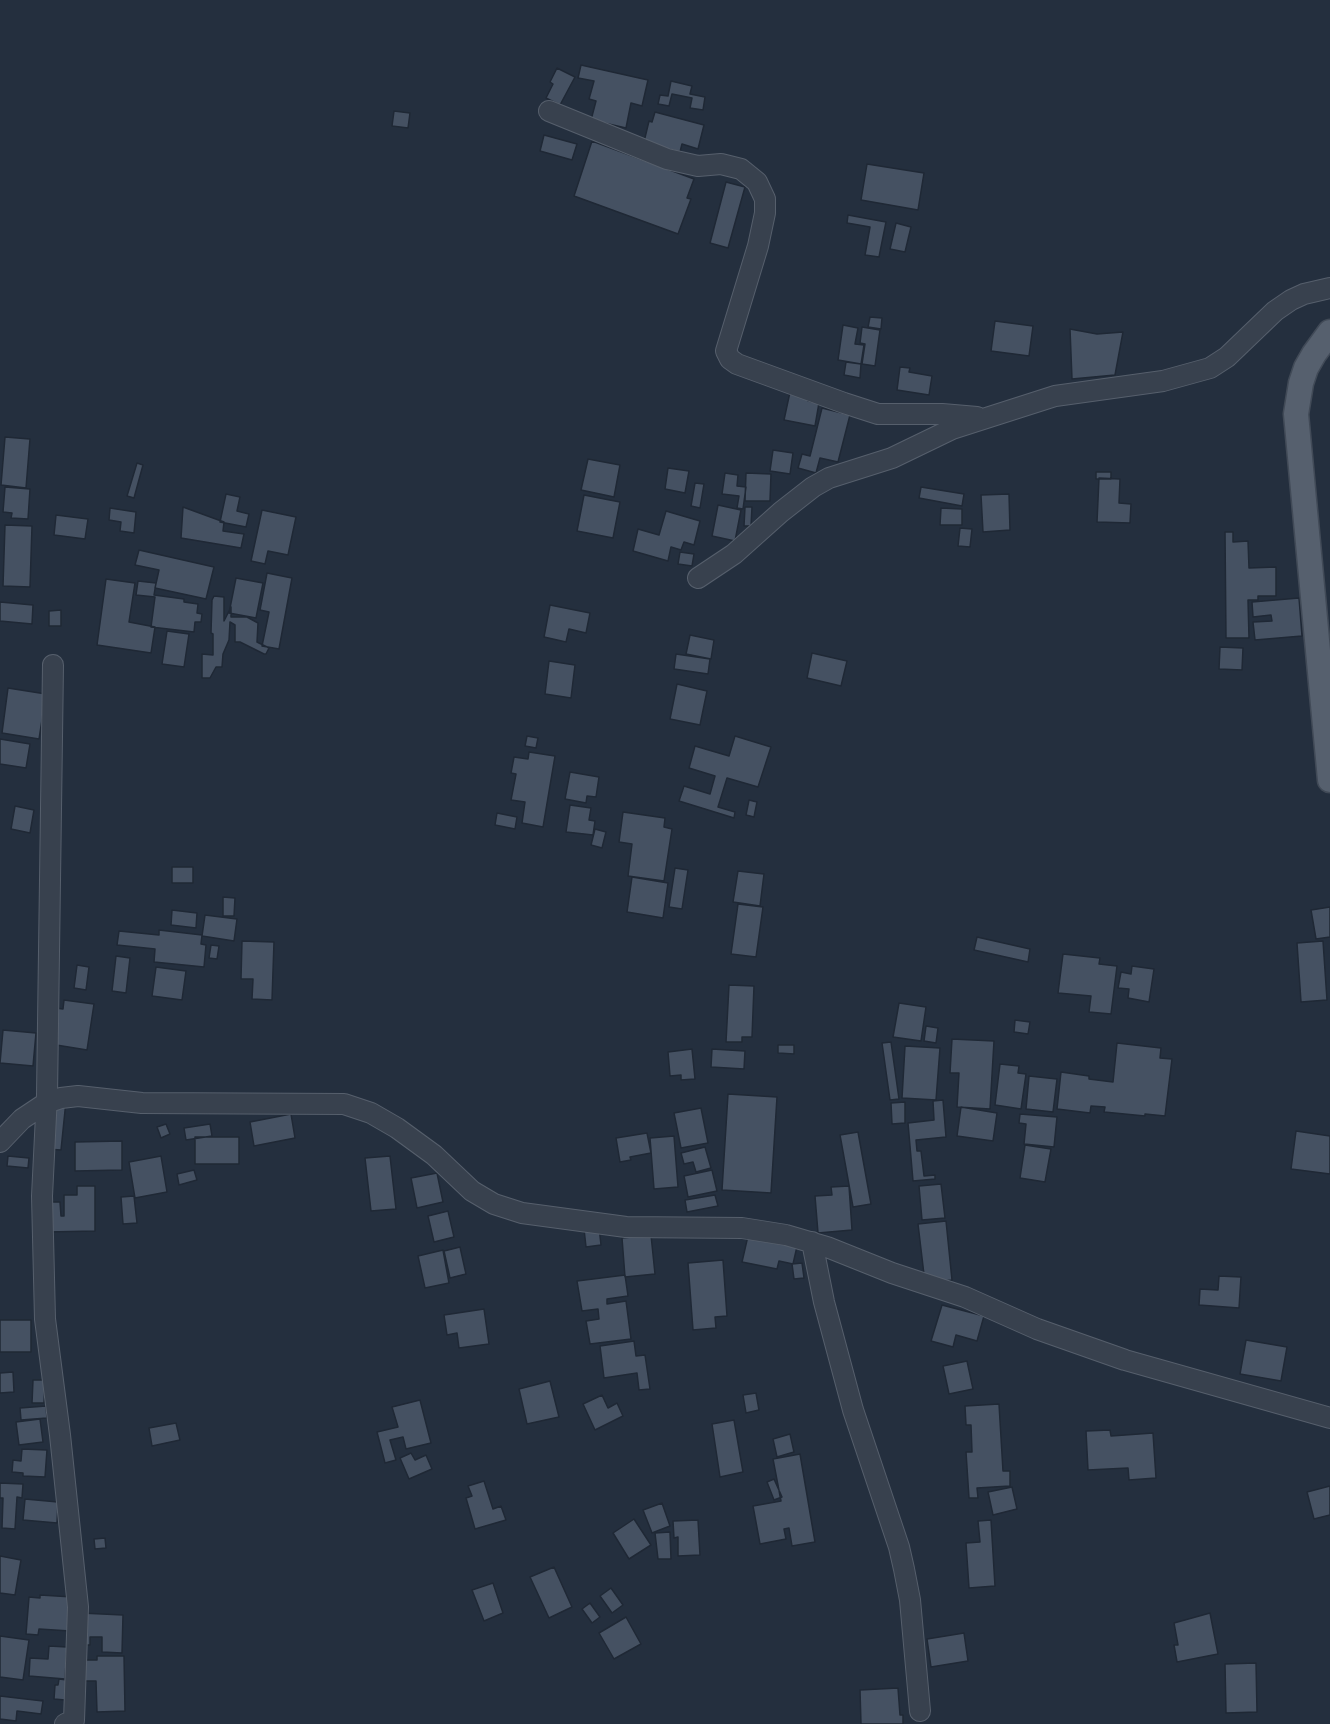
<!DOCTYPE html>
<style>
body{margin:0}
canvas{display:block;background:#242f3e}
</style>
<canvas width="1330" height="1724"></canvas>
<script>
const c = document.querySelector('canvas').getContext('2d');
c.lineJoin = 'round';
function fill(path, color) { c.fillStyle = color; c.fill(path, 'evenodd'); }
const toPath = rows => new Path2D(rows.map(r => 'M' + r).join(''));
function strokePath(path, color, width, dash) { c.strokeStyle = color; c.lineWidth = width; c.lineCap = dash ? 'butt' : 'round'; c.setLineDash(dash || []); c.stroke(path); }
const building = toPath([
 [581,65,648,80,642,106,631,103,626,128,591,120,596,101,589,99,594,81,578,78,581,65],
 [557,68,575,77,560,105,546,98,553,84,550,82,557,68],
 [671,81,692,86,690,94,705,97,703,110,690,108,692,98,672,94,669,106,658,104,660,95,668,96,671,81],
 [394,111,410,113,408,128,392,126,394,111],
 [655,112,704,125,698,149,682,144,680,152,668,149,667,157,642,150,649,121,652,122,655,112],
 [544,135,577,144,572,160,540,151,544,135],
 [592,141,694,179,687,198,691,199,678,234,574,196,592,141],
 [867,164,924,173,918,210,861,200,867,164],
 [726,182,745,187,728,248,710,243,726,182],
 [848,215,886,222,879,257,865,255,870,227,847,223,848,215],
 [896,223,911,227,905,252,890,249,896,223],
 [870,317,882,318,881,329,868,327,870,317],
 [995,321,1033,326,1029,356,991,351,995,321],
 [843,325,858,328,855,344,864,345,861,364,838,360,843,325],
 [862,327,880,330,875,366,862,364,865,344,860,343,862,327],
 [1070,329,1097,334,1123,332,1115,375,1072,379,1070,329],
 [846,362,861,364,860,378,844,375,846,362],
 [900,367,910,368,909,372,932,376,929,395,897,390,900,367],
 [790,392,809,396,808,401,819,403,815,426,784,420,790,392],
 [822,408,850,415,838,462,820,458,816,473,798,468,802,454,810,456,822,408],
 [5,437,30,439,26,488,1,485,5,437],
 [773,450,793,453,790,474,770,471,773,450],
 [588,459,620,465,614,497,581,490,588,459],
 [137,463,143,465,134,498,127,496,137,463],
 [668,468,689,471,685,493,665,489,668,468],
 [1096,472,1111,472,1111,479,1096,479,1096,472],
 [725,473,738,475,737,486,746,487,743,509,737,508,739,496,722,494,725,473],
 [746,473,771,474,770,501,745,501,746,473],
 [1099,478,1120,479,1119,503,1131,504,1130,523,1097,522,1099,478],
 [695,483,704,484,700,508,691,506,695,483],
 [5,487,30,489,28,519,11,518,12,513,3,512,5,487],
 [921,487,964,494,962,506,919,498,921,487],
 [226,494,240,497,237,511,249,514,246,527,220,522,226,494],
 [1009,494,1010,530,983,532,981,495,1009,494],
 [584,495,620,502,613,538,577,531,584,495],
 [718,505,741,510,735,541,712,536,718,505],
 [183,507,224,522,223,531,244,534,241,548,181,538,183,507],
 [745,507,752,507,751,526,744,526,745,507],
 [110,508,136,512,134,533,120,531,121,522,109,520,110,508],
 [941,508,962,509,962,525,940,525,941,508],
 [262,510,296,517,288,555,268,551,265,564,251,561,262,510],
 [666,511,700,521,694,545,684,542,681,550,671,547,668,561,633,551,638,529,659,535,666,511],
 [56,515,88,519,85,539,54,535,56,515],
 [5,525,32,526,30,587,3,586,5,525],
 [960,528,972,529,970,547,958,546,960,528],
 [1225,532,1233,532,1233,542,1248,541,1249,568,1276,567,1276,596,1258,596,1258,600,1248,600,1249,638,1226,638,1225,532],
 [139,550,214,567,206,599,155,588,159,570,135,565,139,550],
 [680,552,694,554,692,566,678,564,680,552],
 [267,573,292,578,279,649,262,646,269,612,260,610,267,573],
 [236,578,263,583,256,618,229,613,236,578],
 [106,579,135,583,129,622,155,627,151,653,97,645,106,579],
 [138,581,156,583,154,595,184,599,184,602,198,604,197,613,202,614,201,622,195,622,194,632,151,627,155,597,136,595,138,581],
 [214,596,224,597,224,621,231,607,231,617,247,617,258,623,257,642,269,648,266,654,264,654,240,642,235,642,235,625,230,622,229,640,223,654,222,667,216,667,210,678,202,678,202,654,213,655,213,634,211,633,212,600,214,596],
 [1299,598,1302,636,1255,640,1253,622,1272,621,1271,615,1253,617,1252,602,1299,598],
 [0,602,33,605,32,624,0,621,0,602],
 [550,605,590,613,586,633,569,629,566,642,544,637,550,605],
 [61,610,61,626,49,626,49,611,61,610],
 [167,631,189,634,184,667,162,664,167,631],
 [690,635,714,640,711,659,686,654,690,635],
 [1220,647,1243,648,1242,670,1219,669,1220,647],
 [812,653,847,661,841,686,807,678,812,653],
 [676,654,710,659,708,674,674,669,676,654],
 [549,661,575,665,571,698,545,694,549,661],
 [677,684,707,691,700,725,670,719,677,684],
 [8,688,46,694,39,739,2,733,8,688],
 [527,736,538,738,536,748,525,746,527,736],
 [735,736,771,747,758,787,727,778,718,807,735,812,734,818,679,801,684,786,710,794,715,776,689,768,695,746,729,756,735,736],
 [0,739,30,744,26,768,0,764,0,739],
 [529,752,555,756,543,827,522,823,525,802,511,800,516,774,511,773,514,757,528,759,529,752],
 [570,772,599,777,596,797,587,796,586,803,565,799,570,772],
 [749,800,757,802,754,817,746,815,749,800],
 [570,805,591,808,589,820,595,821,593,835,566,832,570,805],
 [15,806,34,810,30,833,11,829,15,806],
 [623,812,665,818,664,827,672,829,664,881,628,876,632,844,619,842,623,812],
 [497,813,517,817,515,829,495,825,497,813],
 [595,829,606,832,602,848,591,845,595,829],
 [172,867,193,867,193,883,172,883,172,867],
 [675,868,688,870,682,909,669,907,675,868],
 [738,871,764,874,760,906,733,902,738,871],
 [632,877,668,883,663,918,627,912,632,877],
 [223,897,235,898,234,916,223,916,223,897],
 [738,904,763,907,756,957,731,954,738,904],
 [1330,907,1330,937,1316,939,1311,910,1330,907],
 [172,910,197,913,196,928,171,925,172,910],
 [205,915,237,919,234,941,202,936,205,915],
 [159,930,202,935,201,944,206,945,204,967,154,962,155,949,117,945,119,931,159,935,159,930],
 [977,937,1030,949,1028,962,974,950,977,937],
 [242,941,274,942,272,1000,252,999,253,979,241,979,242,941],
 [1323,941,1327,1000,1301,1002,1297,943,1323,941],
 [211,945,219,946,217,959,209,958,211,945],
 [1063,954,1100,958,1099,964,1117,966,1111,1014,1089,1012,1091,996,1058,993,1063,954],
 [116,956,130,958,126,993,112,991,116,956],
 [77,965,89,967,86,990,74,988,77,965],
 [1132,966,1154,969,1149,1002,1128,998,1129,989,1118,988,1121,972,1131,974,1132,966],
 [156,967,186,971,182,1000,152,996,156,967],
 [729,985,754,986,752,1037,742,1037,742,1042,726,1042,729,985],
 [64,1000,94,1004,87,1050,50,1044,55,1008,63,1009,64,1000],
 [899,1003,926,1007,921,1041,893,1037,899,1003],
 [1015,1020,1030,1022,1028,1034,1014,1032,1015,1020],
 [926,1026,938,1028,936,1043,924,1041,926,1026],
 [3,1030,36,1033,33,1066,0,1063,3,1030],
 [952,1039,994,1041,990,1109,957,1107,959,1073,950,1073,952,1039],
 [891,1042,899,1099,890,1100,882,1043,891,1042],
 [1117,1043,1161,1048,1160,1058,1172,1059,1165,1116,1145,1114,1145,1116,1104,1112,1105,1107,1091,1106,1090,1113,1057,1109,1061,1072,1089,1076,1089,1079,1113,1082,1117,1043],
 [778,1045,794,1045,794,1054,778,1053,778,1045],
 [905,1046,940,1048,936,1100,902,1098,905,1046],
 [692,1049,695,1079,681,1080,681,1075,670,1076,668,1052,692,1049],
 [712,1049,745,1051,744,1069,711,1067,712,1049],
 [1000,1064,1019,1066,1018,1073,1026,1074,1021,1109,995,1105,1000,1064],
 [1029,1076,1057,1079,1053,1112,1026,1109,1029,1076],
 [728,1094,777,1097,771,1193,722,1190,728,1094],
 [51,1099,66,1101,61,1150,46,1149,51,1099],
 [943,1100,946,1137,916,1140,917,1151,921,1151,924,1176,935,1175,935,1179,913,1181,908,1123,934,1120,933,1101,943,1100],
 [905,1102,905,1123,892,1124,891,1103,905,1102],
 [961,1107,997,1113,993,1141,957,1136,961,1107],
 [701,1108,708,1143,681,1148,674,1113,701,1108],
 [291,1114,295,1138,254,1146,250,1122,291,1114],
 [1020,1114,1057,1117,1054,1147,1024,1144,1026,1124,1019,1123,1020,1114],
 [166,1124,170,1134,161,1138,157,1127,166,1124],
 [210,1124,212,1136,186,1140,184,1128,210,1124],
 [1296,1131,1330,1136,1330,1174,1291,1169,1296,1131],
 [858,1132,871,1204,853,1207,840,1135,858,1132],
 [647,1133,651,1153,630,1157,631,1160,620,1162,616,1138,647,1133],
 [674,1136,678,1187,654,1189,650,1138,674,1136],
 [195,1137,239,1137,239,1164,195,1164,195,1137],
 [122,1141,122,1170,75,1171,75,1142,122,1141],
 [1025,1145,1051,1149,1045,1182,1020,1178,1025,1145],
 [705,1147,711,1168,696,1172,693,1162,684,1164,681,1153,705,1147],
 [8,1156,29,1158,28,1168,7,1166,8,1156],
 [161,1156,167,1192,135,1198,129,1162,161,1156],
 [390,1156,396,1209,371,1211,365,1158,390,1156],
 [194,1170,197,1180,179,1185,177,1174,194,1170],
 [712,1170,717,1191,688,1197,684,1176,712,1170],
 [437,1173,443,1202,417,1208,411,1178,437,1173],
 [941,1184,945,1218,922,1220,919,1186,941,1184],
 [77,1186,95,1186,95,1231,47,1232,47,1202,60,1202,61,1216,64,1216,64,1195,77,1195,77,1186],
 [849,1186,852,1230,818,1233,815,1196,832,1195,831,1187,849,1186],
 [715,1195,718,1206,687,1212,685,1200,715,1195],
 [134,1196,137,1223,123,1224,121,1197,134,1196],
 [448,1211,454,1237,434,1242,428,1216,448,1211],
 [946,1221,952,1280,925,1283,918,1224,946,1221],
 [599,1227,601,1245,586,1247,584,1229,599,1227],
 [750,1227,799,1238,793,1264,779,1261,777,1269,742,1262,750,1227],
 [651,1235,655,1274,625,1277,622,1238,651,1235],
 [460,1247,466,1274,450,1278,444,1251,460,1247],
 [443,1250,449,1283,425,1288,418,1256,443,1250],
 [723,1260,727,1316,715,1317,716,1328,693,1330,688,1263,723,1260],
 [802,1263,804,1278,794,1279,792,1264,802,1263],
 [625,1275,628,1296,607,1299,607,1304,626,1301,631,1339,590,1344,586,1321,599,1319,598,1309,582,1311,577,1281,625,1275],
 [1219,1276,1241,1277,1239,1308,1199,1305,1200,1289,1218,1290,1219,1276],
 [942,1305,984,1316,977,1341,956,1335,953,1347,931,1341,942,1305],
 [484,1309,489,1344,459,1348,457,1333,447,1335,444,1315,484,1309],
 [0,1320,31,1320,31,1352,0,1352,0,1320],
 [1246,1340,1287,1347,1281,1381,1240,1374,1246,1340],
 [634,1341,636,1356,645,1355,650,1389,639,1390,637,1373,604,1378,600,1346,634,1341],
 [967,1361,973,1389,949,1394,943,1366,967,1361],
 [13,1372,14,1392,0,1393,0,1373,13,1372],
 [33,1380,45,1380,44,1403,32,1403,33,1380],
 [550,1381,559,1417,527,1424,519,1389,550,1381],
 [756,1393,759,1410,746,1413,743,1395,756,1393],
 [602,1395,608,1408,617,1403,623,1416,595,1430,583,1404,602,1395],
 [420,1400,431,1443,406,1449,403,1437,390,1440,396,1460,385,1463,377,1432,398,1427,392,1407,420,1400],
 [999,1404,1003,1471,1010,1471,1010,1486,977,1488,978,1498,969,1498,966,1452,972,1452,971,1425,966,1425,965,1406,999,1404],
 [46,1406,47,1418,21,1420,20,1408,46,1406],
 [40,1419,43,1442,19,1445,16,1422,40,1419],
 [734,1420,743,1472,720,1477,712,1424,734,1420],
 [176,1423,180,1440,152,1446,149,1428,176,1423],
 [1110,1430,1111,1436,1153,1433,1156,1478,1129,1480,1128,1468,1088,1470,1086,1431,1110,1430],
 [790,1434,794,1452,777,1457,773,1439,790,1434],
 [22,1449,47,1450,45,1477,23,1476,23,1473,12,1472,13,1460,21,1461,22,1449],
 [411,1453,415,1460,426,1455,432,1469,409,1479,400,1458,411,1453],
 [800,1454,815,1542,792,1546,789,1528,784,1529,786,1539,760,1544,753,1506,781,1501,773,1459,800,1454],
 [774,1479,782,1497,774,1500,767,1482,774,1479],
 [484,1481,493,1509,501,1506,506,1520,475,1529,466,1498,472,1496,468,1486,484,1481],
 [0,1483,23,1484,22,1498,17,1497,15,1529,2,1528,3,1498,0,1498,0,1483],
 [1330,1486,1330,1515,1314,1519,1307,1492,1330,1486],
 [1012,1487,1017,1509,993,1515,988,1492,1012,1487],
 [25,1499,58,1502,57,1523,23,1520,25,1499],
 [662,1503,670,1526,652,1533,643,1510,662,1503],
 [634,1519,651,1545,629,1559,613,1533,634,1519],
 [698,1520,700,1555,678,1556,678,1537,674,1538,673,1521,698,1520],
 [991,1520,995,1586,969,1588,966,1543,980,1542,978,1521,991,1520],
 [670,1532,671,1559,658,1559,655,1533,670,1532],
 [105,1538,106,1548,95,1549,94,1539,105,1538],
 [0,1556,21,1560,15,1595,0,1593,0,1556],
 [554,1567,572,1607,549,1618,530,1577,554,1567],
 [493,1583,503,1613,484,1621,472,1590,493,1583],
 [611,1588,623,1605,612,1613,600,1596,611,1588],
 [40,1595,73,1597,70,1631,39,1629,38,1635,26,1634,29,1597,40,1598,40,1595],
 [590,1603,600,1617,592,1623,582,1609,590,1603],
 [81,1613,123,1615,122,1653,102,1652,102,1637,90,1637,90,1645,80,1645,81,1613],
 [1210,1613,1218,1654,1177,1662,1174,1645,1178,1645,1174,1623,1210,1613],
 [626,1617,641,1644,614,1659,599,1633,626,1617],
 [964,1633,968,1661,931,1667,927,1639,964,1633],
 [0,1636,29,1640,23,1680,0,1677,0,1636],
 [49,1646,67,1647,65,1679,29,1676,30,1658,48,1659,49,1646],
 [97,1656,124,1656,125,1711,97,1712,96,1681,77,1681,77,1660,97,1660,97,1656],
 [1256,1663,1257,1712,1226,1713,1225,1664,1256,1663],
 [59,1679,67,1680,65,1700,54,1699,55,1685,58,1685,59,1679],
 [898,1688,900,1715,903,1715,903,1724,861,1724,860,1690,898,1688],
 [0,1696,43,1701,41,1714,17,1711,16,1721,0,1719,0,1696]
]);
fill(building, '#455162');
strokePath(building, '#1f2835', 1.5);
const minor = toPath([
 [549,111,667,159,698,166,721,164,741,169,757,182,765,199,765,213,758,246,726,351,730,359,737,364,844,403,878,414,942,414,977,417],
 [698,578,734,554,781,512,813,487,829,478,892,458,952,429,1055,396,1163,381,1210,368,1227,357,1275,311,1291,300,1304,294,1330,288],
 [53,665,47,1095,42,1196,45,1319,60,1435,78,1607,74,1720,65,1724],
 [0,1142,22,1119,46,1103,61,1098,78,1096,142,1103,344,1104,371,1113,397,1128,434,1155,472,1191,494,1204,522,1213,626,1227,742,1228,786,1235,827,1247,892,1273,965,1297,1037,1329,1125,1360,1330,1418],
 [812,1242,824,1302,853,1410,899,1547,904,1569,910,1600,920,1711]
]);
const major = toPath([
 [1330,332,1314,354,1306,368,1301,383,1296,414,1330,780]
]);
strokePath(minor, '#565f6c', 22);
strokePath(major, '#414a57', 27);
strokePath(minor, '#38414e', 20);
strokePath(major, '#56606e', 24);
</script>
